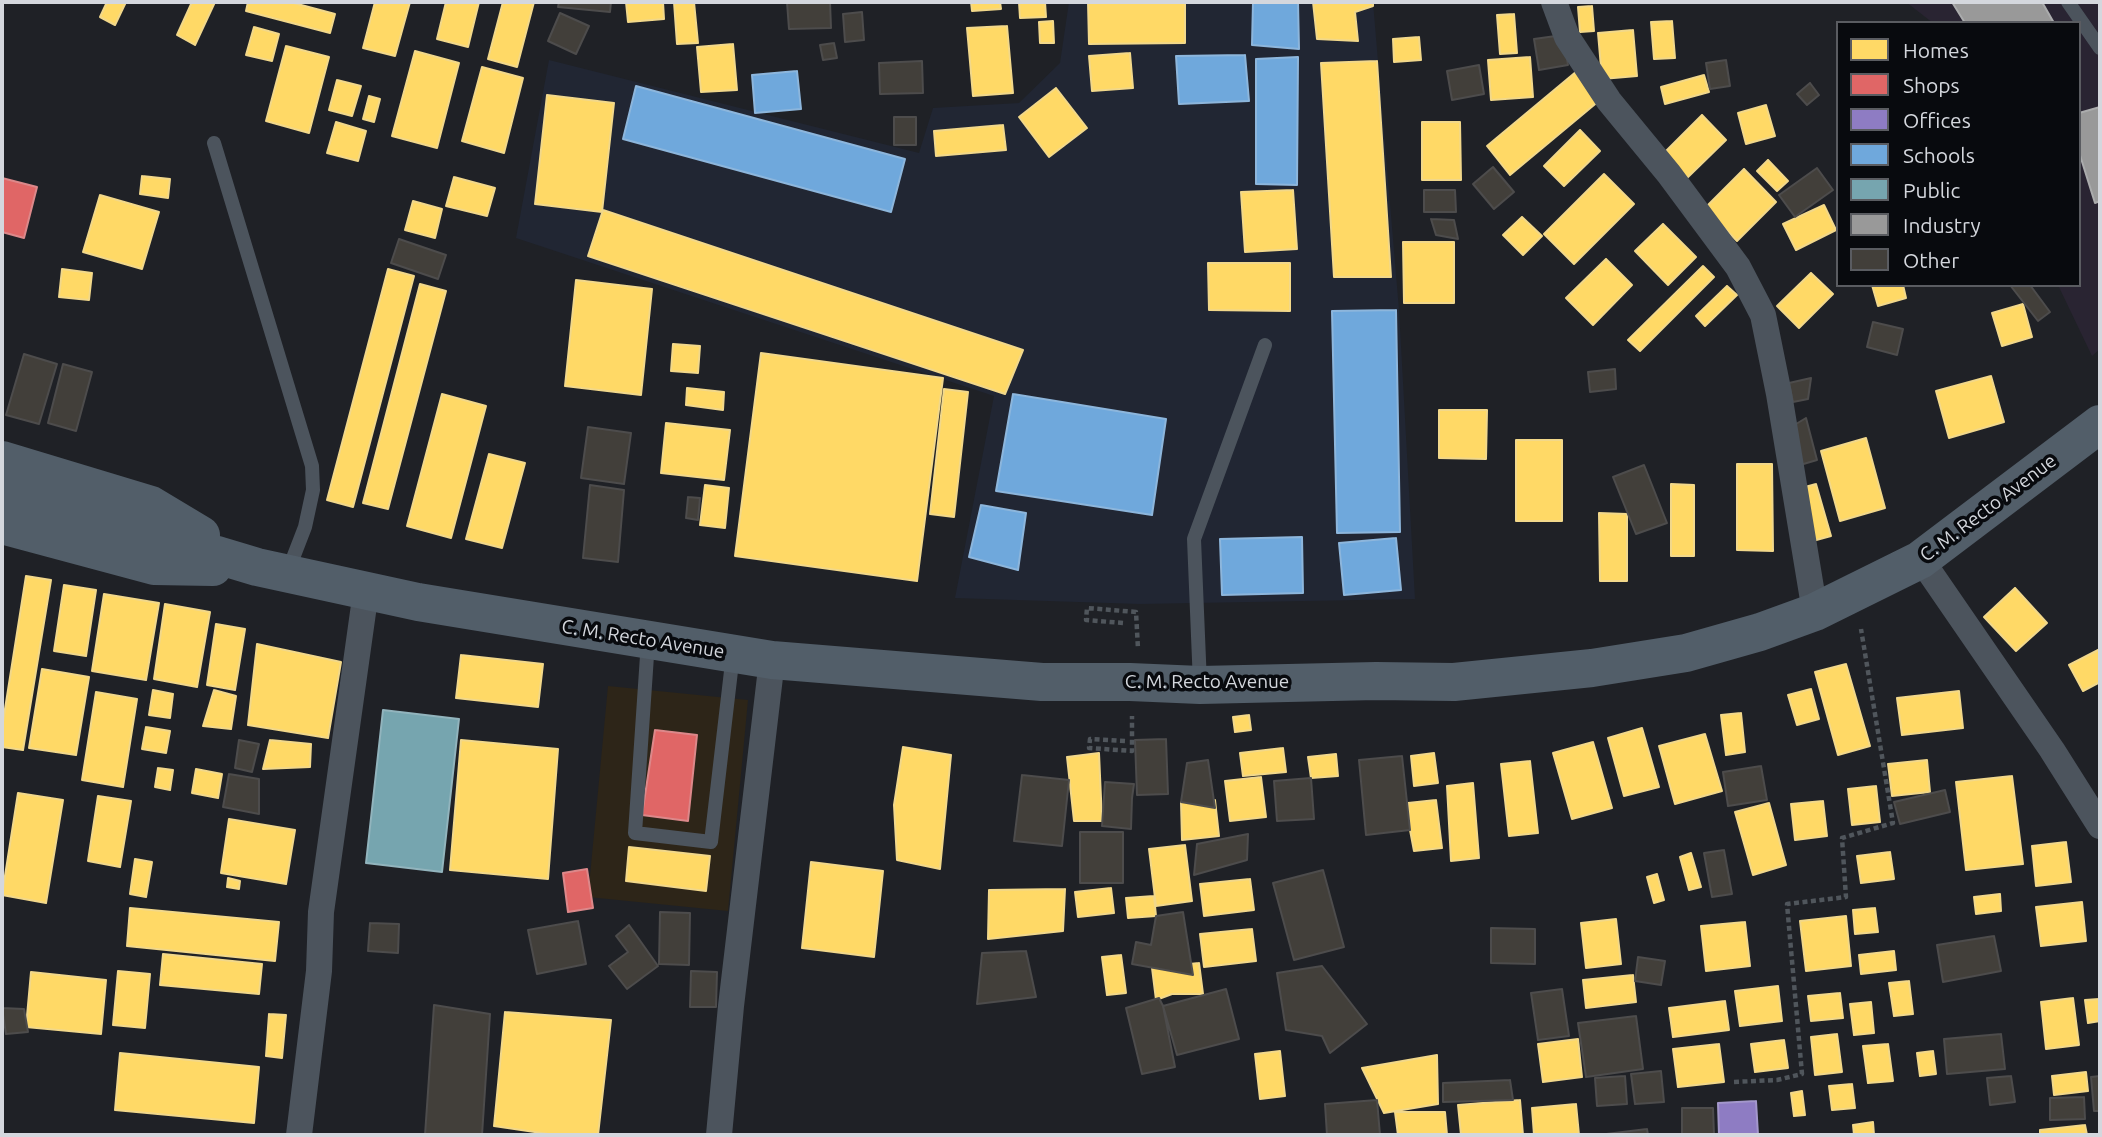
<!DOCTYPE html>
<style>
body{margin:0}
#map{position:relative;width:2102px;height:1137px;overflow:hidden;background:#1f2126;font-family:Ubuntu,sans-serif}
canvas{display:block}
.frame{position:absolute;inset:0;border:4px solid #d4d7dd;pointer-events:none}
.legend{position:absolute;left:1836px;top:21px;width:245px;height:266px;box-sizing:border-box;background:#080a0e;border:2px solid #5a5c61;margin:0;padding:9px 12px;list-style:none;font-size:21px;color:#d4d7dd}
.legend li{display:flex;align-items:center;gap:14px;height:35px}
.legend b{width:35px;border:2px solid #5a5c61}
</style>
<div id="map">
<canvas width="2102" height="1137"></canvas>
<div class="frame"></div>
<ul class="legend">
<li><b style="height:19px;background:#ffd966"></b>Homes</li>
<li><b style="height:19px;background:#e06666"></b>Shops</li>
<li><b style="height:19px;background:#8e7cc3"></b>Offices</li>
<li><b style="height:19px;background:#6fa8dc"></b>Schools</li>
<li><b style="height:19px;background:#76a5af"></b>Public</li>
<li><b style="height:19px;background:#999"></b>Industry</li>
<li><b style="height:19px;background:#423f3a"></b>Other</li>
</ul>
</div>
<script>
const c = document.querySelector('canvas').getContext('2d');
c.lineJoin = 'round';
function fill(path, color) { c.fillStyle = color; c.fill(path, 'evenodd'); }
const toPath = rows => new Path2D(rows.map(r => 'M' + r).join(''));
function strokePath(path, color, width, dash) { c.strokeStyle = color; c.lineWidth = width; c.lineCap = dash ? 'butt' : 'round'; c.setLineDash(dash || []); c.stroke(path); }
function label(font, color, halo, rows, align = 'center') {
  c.font = font + ' Ubuntu,sans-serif'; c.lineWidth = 7; c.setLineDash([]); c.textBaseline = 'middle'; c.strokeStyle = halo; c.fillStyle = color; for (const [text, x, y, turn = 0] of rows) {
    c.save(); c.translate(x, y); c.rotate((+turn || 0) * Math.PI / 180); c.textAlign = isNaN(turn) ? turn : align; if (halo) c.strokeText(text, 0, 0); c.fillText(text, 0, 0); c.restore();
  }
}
fill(toPath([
 [608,686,748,700,728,911,588,897]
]), '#2d2518');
fill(toPath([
 [1906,2,2100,2,2100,349,2092,356,2058,285,2079,285,2079,23,1933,23]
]), '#292432');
fill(toPath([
 [1069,2,1373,2,1399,310,1415,599,1140,604,955,598,994,396,516,238,549,60,919,153,933,108,1019,103,1060,63]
]), '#212633');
const homes = toPath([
 [107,2,126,2,115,25,100,17,107,2],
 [192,2,215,2,195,45,177,35,192,2],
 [248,2,290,2,335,14,330,33,246,11,248,2],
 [375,2,410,2,395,56,363,48,375,2],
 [446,2,479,2,468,47,437,39,446,2],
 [503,2,534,2,517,67,488,59,503,2],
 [626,2,663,2,664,19,628,22,626,2],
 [674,2,694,2,698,43,677,44,674,2],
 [971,2,1000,2,1001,9,972,11,971,2],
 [1019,2,1045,2,1046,17,1020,18,1019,2],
 [1088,2,1185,2,1185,43,1089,44,1088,2],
 [1313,2,1373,2,1373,6,1355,12,1358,41,1317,39,1313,2],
 [1592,6,1594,31,1580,32,1578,7,1592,6],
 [1514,14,1517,53,1500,54,1497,15,1514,14],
 [1053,21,1054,43,1040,43,1039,22,1053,21],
 [1672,21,1675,58,1654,59,1651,22,1672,21],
 [1007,26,1013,93,973,96,967,28,1007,26],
 [254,27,279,34,272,61,246,55,254,27],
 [1633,30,1637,76,1602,79,1598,33,1633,30],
 [1419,37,1421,60,1394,62,1393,39,1419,37],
 [733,44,737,90,701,92,697,47,733,44],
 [286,46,329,57,309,133,266,121,286,46],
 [415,51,459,63,437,148,392,136,415,51],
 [1130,53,1133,88,1092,91,1089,56,1130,53],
 [1530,57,1533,97,1491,100,1488,60,1530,57],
 [1377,61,1391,277,1334,277,1321,63,1377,61],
 [482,67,523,78,504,153,462,141,482,67],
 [1577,71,1600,100,1510,175,1487,146,1577,71],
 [1704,75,1709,92,1665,104,1661,87,1704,75],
 [337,80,361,86,352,116,329,110,337,80],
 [1056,88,1087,128,1049,157,1019,117,1056,88],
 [547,95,614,103,602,212,535,204,547,95],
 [369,96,380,99,374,122,363,119,369,96],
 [1766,105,1775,136,1746,144,1738,113,1766,105],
 [1702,115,1726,140,1687,178,1663,154,1702,115],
 [336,122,366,131,358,161,327,153,336,122],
 [1422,122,1460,122,1461,180,1422,180,1422,122],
 [1003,125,1006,150,936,156,934,131,1003,125],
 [1580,130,1600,151,1564,186,1544,166,1580,130],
 [1768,160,1788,181,1777,191,1757,171,1768,160],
 [1744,169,1776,202,1737,241,1705,208,1744,169],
 [1604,174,1634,204,1574,264,1544,234,1604,174],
 [142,176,170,179,168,198,140,194,142,176],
 [454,177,495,188,487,216,446,206,454,177],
 [1293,190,1297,249,1245,252,1241,192,1293,190],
 [100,195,159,212,142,269,83,252,100,195],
 [413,201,442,209,435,238,405,230,413,201],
 [1824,205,1836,230,1796,250,1783,224,1824,205],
 [603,210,1023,350,1005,394,588,256,603,210],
 [1522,217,1542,236,1523,255,1503,235,1522,217],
 [1663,224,1696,257,1668,285,1635,251,1663,224],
 [1403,242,1454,242,1454,303,1404,303,1403,242],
 [1606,259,1632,285,1593,325,1566,298,1606,259],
 [1208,263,1290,263,1290,311,1209,310,1208,263],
 [1703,266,1714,277,1640,351,1628,340,1703,266],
 [62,269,92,273,89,300,59,297,62,269],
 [388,269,414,276,353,507,327,500,388,269],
 [1811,273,1833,294,1799,328,1777,306,1811,273],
 [576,280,652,289,641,395,565,386,576,280],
 [420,284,446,291,388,509,363,503,420,284],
 [1872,285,1903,285,1906,298,1878,306,1872,285],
 [1727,286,1737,295,1705,326,1696,316,1727,286],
 [2023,304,2032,337,2002,346,1992,313,2023,304],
 [673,344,700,346,698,373,671,371,673,344],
 [761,353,943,378,917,581,735,556,761,353],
 [1991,376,2004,422,1949,438,1936,391,1991,376],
 [687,388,724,392,723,410,686,405,687,388],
 [944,389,968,392,954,517,930,514,944,389],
 [442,394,486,406,451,538,407,526,442,394],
 [1439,410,1487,410,1486,459,1439,458,1439,410],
 [666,423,730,430,724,480,661,473,666,423],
 [1866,438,1885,508,1840,521,1821,451,1866,438],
 [1516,440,1562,440,1562,521,1516,521,1516,440],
 [489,454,525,463,502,548,466,539,489,454],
 [1737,464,1772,464,1773,551,1737,550,1737,464],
 [1671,484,1694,485,1694,556,1671,556,1671,484],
 [1816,484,1831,536,1809,542,1794,490,1816,484],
 [705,485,729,488,725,528,700,525,705,485],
 [1599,513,1627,514,1627,581,1600,581,1599,513],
 [26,576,51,580,23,750,2,747,2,728,26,576],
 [64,585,96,590,86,656,54,651,64,585],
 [2015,588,2047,623,2016,651,1984,617,2015,588],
 [104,594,159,603,146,680,92,671,104,594],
 [165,604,210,612,197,687,154,679,165,604],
 [216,624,245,629,235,690,207,685,216,624],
 [257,644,341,662,328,738,248,725,257,644],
 [2100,649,2100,682,2083,691,2069,665,2100,649],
 [461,655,543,664,538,707,456,698,461,655],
 [1846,664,1870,746,1838,755,1815,672,1846,664],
 [42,669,89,677,76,755,29,748,42,669],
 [1811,689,1819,719,1797,725,1788,695,1811,689],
 [153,690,173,694,170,718,149,715,153,690],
 [214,690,236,696,231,729,203,726,214,690],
 [1959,691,1963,728,1902,735,1897,698,1959,691],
 [96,692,137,699,123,787,82,780,96,692],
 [1741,713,1745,752,1726,755,1721,715,1741,713],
 [1249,715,1251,730,1235,732,1233,717,1249,715],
 [146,727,170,731,166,753,142,749,146,727],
 [1642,728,1659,787,1624,796,1608,738,1642,728],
 [1705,734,1722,791,1675,804,1659,746,1705,734],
 [270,740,311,744,310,767,263,769,270,740],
 [461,740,558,749,548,879,450,870,461,740],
 [1593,742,1612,808,1572,819,1553,753,1593,742],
 [903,747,951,755,940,869,897,860,894,805,903,747],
 [1283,748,1286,772,1243,776,1240,753,1283,748],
 [1099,753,1102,821,1074,821,1067,757,1099,753],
 [1434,753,1438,783,1414,786,1411,756,1434,753],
 [1336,754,1338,776,1311,778,1308,757,1336,754],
 [1927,760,1930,792,1892,796,1888,764,1927,760],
 [1530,761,1538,833,1509,836,1501,764,1530,761],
 [158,768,173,770,170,790,155,787,158,768],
 [196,769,222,774,218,798,192,793,196,769],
 [2012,776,2023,864,1966,870,1956,782,2012,776],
 [1261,777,1266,817,1230,821,1225,781,1261,777],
 [1473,783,1479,858,1451,861,1447,786,1473,783],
 [1876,786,1880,822,1852,825,1848,789,1876,786],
 [18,793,63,800,46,903,2,895,18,793],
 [98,796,131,801,120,867,88,861,98,796],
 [1215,800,1219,836,1182,840,1181,802,1215,800],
 [1436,800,1442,848,1414,851,1410,830,1408,803,1436,800],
 [1823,801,1827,836,1795,840,1791,804,1823,801],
 [1769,803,1786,865,1753,875,1735,812,1769,803],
 [229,819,295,830,286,884,221,873,229,819],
 [2066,842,2071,882,2036,886,2032,846,2066,842],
 [1185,845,1192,901,1156,906,1149,849,1185,845],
 [629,847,710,856,706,891,626,881,629,847],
 [1890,852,1894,879,1861,883,1857,856,1890,852],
 [1691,853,1701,887,1689,890,1680,857,1691,853],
 [135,859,152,862,146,897,130,894,135,859],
 [811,862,883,871,874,957,802,948,811,862],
 [1657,874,1664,900,1654,903,1647,877,1657,874],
 [228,878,240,881,239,889,227,887,228,878],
 [1250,879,1254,910,1204,916,1200,884,1250,879],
 [1111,888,1114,913,1078,917,1075,892,1111,888],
 [1065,889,1063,931,988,939,989,890,1065,889],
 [2000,894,2001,911,1976,914,1974,897,2000,894],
 [1154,896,1156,916,1128,918,1126,898,1154,896],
 [2082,902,2086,941,2041,946,2036,907,2082,902],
 [130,908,279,922,275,961,127,946,130,908],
 [1875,908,1878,932,1855,934,1853,910,1875,908],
 [1846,916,1851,966,1806,971,1800,921,1846,916],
 [1616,919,1621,964,1586,968,1581,923,1616,919],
 [1745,922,1750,966,1706,971,1701,926,1745,922],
 [1252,929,1256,961,1204,967,1200,934,1252,929],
 [1894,951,1896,970,1861,974,1859,955,1894,951],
 [163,954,262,964,259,994,160,985,163,954],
 [1121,955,1126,993,1107,995,1102,957,1121,955],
 [1199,963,1203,994,1172,994,1156,1000,1152,968,1199,963],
 [118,971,150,974,145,1028,113,1025,118,971],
 [31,972,106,980,101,1034,26,1027,31,972],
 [1633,975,1636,1002,1586,1008,1583,980,1633,975],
 [1909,981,1913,1014,1894,1016,1889,983,1909,981],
 [1778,986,1782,1021,1740,1026,1735,991,1778,986],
 [1840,993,1843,1018,1811,1021,1808,996,1840,993],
 [2073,998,2079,1045,2046,1049,2041,1002,2073,998],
 [2099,999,2100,1021,2088,1023,2085,1000,2099,999],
 [1725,1001,1729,1030,1673,1037,1669,1008,1725,1001],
 [1871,1002,1874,1033,1854,1035,1850,1004,1871,1002],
 [505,1012,611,1020,598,1135,555,1135,494,1126,505,1012],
 [269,1014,286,1015,282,1058,266,1056,269,1014],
 [1837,1034,1842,1072,1815,1075,1811,1037,1837,1034],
 [1578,1039,1582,1077,1543,1082,1538,1044,1578,1039],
 [1784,1040,1788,1068,1755,1072,1751,1044,1784,1040],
 [1719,1044,1724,1082,1678,1087,1673,1049,1719,1044],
 [1888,1044,1893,1081,1868,1083,1863,1046,1888,1044],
 [1280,1051,1285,1096,1260,1099,1255,1054,1280,1051],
 [1933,1051,1936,1074,1920,1076,1917,1053,1933,1051],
 [120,1053,259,1067,254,1123,115,1110,120,1053],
 [1437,1055,1438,1104,1384,1113,1362,1068,1437,1055],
 [2086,1072,2088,1091,2054,1095,2052,1076,2086,1072],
 [1852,1084,1855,1108,1832,1110,1829,1086,1852,1084],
 [1802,1091,1805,1115,1794,1116,1791,1093,1802,1091],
 [1520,1100,1523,1135,1461,1135,1458,1105,1520,1100],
 [1576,1104,1579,1135,1534,1135,1532,1108,1576,1104],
 [1395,1112,1445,1112,1447,1135,1398,1135,1395,1112],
 [1873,1122,1874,1135,1854,1135,1853,1125,1873,1122],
 [2085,1125,2087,1135,2040,1135,2040,1130,2085,1125]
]);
fill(homes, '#ffd966');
strokePath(homes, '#f2d88a', 2);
const shops = toPath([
 [2,178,37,187,24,238,2,232,2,178],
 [655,730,697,735,688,821,642,815,655,730],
 [587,869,593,908,568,912,563,873,587,869]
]);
fill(shops, '#e06666');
strokePath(shops, '#dc888a', 2);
const offices = toPath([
 [1756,1101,1758,1135,1719,1135,1718,1103,1756,1101]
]);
fill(offices, '#8e7cc3');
strokePath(offices, '#a397cb', 2);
const schools = toPath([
 [1253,2,1298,2,1299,49,1252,45,1253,2],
 [1245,55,1249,101,1179,104,1176,56,1245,55],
 [1298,57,1297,185,1256,184,1256,59,1298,57],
 [797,71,801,109,755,113,752,75,797,71],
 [636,86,905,159,891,212,623,139,636,86],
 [1396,310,1400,532,1337,533,1332,311,1396,310],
 [1013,394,1166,419,1152,515,996,491,1013,394],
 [981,505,1026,513,1018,570,969,557,981,505],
 [1302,537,1303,593,1222,595,1220,539,1302,537],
 [1396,538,1401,590,1344,595,1339,543,1396,538]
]);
fill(schools, '#6fa8dc');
strokePath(schools, '#8db6dc', 2);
const public = toPath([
 [383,710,459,719,442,872,366,863,383,710]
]);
fill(public, '#76a5af');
strokePath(public, '#92b4bd', 2);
const industry = toPath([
 [1952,2,2042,2,2054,23,1965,23,1952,2],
 [2100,107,2100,201,2095,203,2079,152,2079,113,2100,107]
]);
fill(industry, '#999');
strokePath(industry, '#abacad', 2);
const building = toPath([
 [559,2,611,2,610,12,558,7,559,2],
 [787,2,830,2,831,28,789,29,787,2],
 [862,12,864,40,845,42,843,14,862,12],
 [560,13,589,26,576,54,548,41,560,13],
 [1563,35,1568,65,1539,70,1534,39,1563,35],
 [834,43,837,58,823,60,820,45,834,43],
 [1726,60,1730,86,1710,89,1706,63,1726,60],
 [922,61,923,93,880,94,879,63,922,61],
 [1479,65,1484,94,1452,100,1447,71,1479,65],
 [1810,83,1819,95,1807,105,1797,94,1810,83],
 [894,117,916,117,916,145,894,145,894,117],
 [1493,167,1514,192,1494,209,1473,184,1493,167],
 [1817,168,1833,190,1795,217,1779,195,1817,168],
 [1424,190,1455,190,1456,212,1424,212,1424,190],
 [1431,219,1454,220,1458,239,1436,235,1431,219],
 [399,239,446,255,438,279,391,263,399,239],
 [2010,285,2030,285,2050,312,2038,321,2010,285],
 [1873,322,1903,329,1897,355,1867,347,1873,322],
 [24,354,57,364,39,424,6,415,24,354],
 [63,364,92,372,76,431,48,423,63,364],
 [1615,369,1616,389,1590,392,1588,372,1615,369],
 [1811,378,1808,399,1793,402,1789,383,1811,378],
 [1806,418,1817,460,1800,465,1791,427,1806,418],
 [588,427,631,433,624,484,581,478,588,427],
 [1644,465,1667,523,1636,534,1613,477,1644,465],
 [590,485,624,490,618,562,583,558,590,485],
 [688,497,700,498,698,520,686,518,688,497],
 [1166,739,1168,794,1137,795,1135,740,1166,739],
 [239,740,259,744,252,772,235,768,239,740],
 [1402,756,1410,830,1366,835,1359,760,1402,756],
 [1208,760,1215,808,1181,802,1187,763,1208,760],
 [1761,766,1767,800,1728,806,1723,772,1761,766],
 [229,774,259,779,259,814,223,807,229,774],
 [1022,775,1069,780,1062,846,1014,841,1022,775],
 [1311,778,1314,819,1277,821,1274,781,1311,778],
 [1105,782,1134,784,1132,798,1131,829,1102,826,1105,782],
 [1945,790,1950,812,1900,824,1894,802,1945,790],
 [1080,832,1123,832,1123,883,1080,883,1080,832],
 [1248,834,1247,860,1194,875,1197,844,1248,834],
 [1724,850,1732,894,1712,897,1704,853,1724,850],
 [1323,870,1344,947,1294,960,1273,883,1323,870],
 [660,912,690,913,689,965,659,964,660,912],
 [1183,912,1193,975,1132,964,1136,942,1151,945,1156,916,1183,912],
 [578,921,586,964,537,974,528,930,578,921],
 [370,923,399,924,398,953,368,951,370,923],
 [629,925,658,966,627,989,609,966,628,952,616,936,629,925],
 [1491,928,1535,929,1535,964,1491,963,1491,928],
 [1994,936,2001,971,1943,982,1937,945,1994,936],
 [1026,951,1036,997,977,1004,982,953,1026,951],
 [1638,957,1665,961,1661,985,1635,981,1638,957],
 [1322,966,1367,1024,1330,1053,1322,1036,1286,1030,1277,973,1322,966],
 [691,971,717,972,716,1007,690,1007,691,971],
 [1226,989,1239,1039,1177,1055,1163,1006,1226,989],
 [1562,989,1569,1036,1538,1040,1531,993,1562,989],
 [1159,998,1163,1006,1175,1067,1142,1074,1126,1008,1159,998],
 [434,1005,490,1014,482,1135,425,1135,434,1005],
 [2,1008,24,1009,28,1032,6,1034,2,1008],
 [1636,1016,1643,1069,1586,1077,1578,1023,1636,1016],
 [2001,1034,2005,1069,1947,1074,1944,1039,2001,1034],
 [1661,1071,1664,1102,1635,1104,1631,1074,1661,1071],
 [1625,1076,1627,1104,1597,1106,1595,1078,1625,1076],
 [2011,1076,2015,1102,1990,1105,1987,1078,2011,1076],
 [2100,1076,2100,1111,2094,1111,2091,1077,2100,1076],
 [1510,1080,1513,1100,1443,1102,1443,1083,1510,1080],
 [2084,1097,2085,1119,2050,1120,2050,1098,2084,1097],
 [1377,1100,1380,1135,1327,1135,1325,1104,1377,1100],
 [1682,1108,1713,1108,1714,1135,1682,1135,1682,1108],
 [1647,1129,1648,1135,1598,1135,1647,1129]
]);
fill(building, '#423f3a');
strokePath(building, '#4d4c4c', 2);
strokePath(toPath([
 [1123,623,1086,620,1087,608,1136,612,1138,649],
 [1125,741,1090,739,1089,748,1132,751,1132,716],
 [1734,1082,1777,1080,1802,1074,1787,904,1846,897,1842,838,1893,823,1861,629]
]), '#50565c', 4.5, [5, 3.5]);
strokePath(toPath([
 [2068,2,2100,48],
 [214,143,312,466,313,490,305,527,288,571],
 [648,641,635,833,711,842,733,654],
 [1200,684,1194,539,1265,345]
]), '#4c545d', 14);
strokePath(toPath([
 [1554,2,1567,37,1609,101,1669,174,1738,267,1763,315,1779,394,1815,612],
 [1920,560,1931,574,2052,750,2100,826],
 [299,1135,319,971,321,912,366,591],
 [719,1135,731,1006,772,660]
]), '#4c545d', 26);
strokePath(toPath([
 [2,460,151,505,201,535],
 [2,492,74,512,257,567,418,602,772,660,1042,682,1130,682,1200,685,1376,681,1454,682,1592,668,1686,653,1760,632,1815,612,1920,560,2100,424],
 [2,525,154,566,213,567]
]), '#525e69', 38);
label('19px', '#d4d7dd', '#080a0e', [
 ["C. M. Recto Avenue",1988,508,-37],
 ["C. M. Recto Avenue",643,639,9],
 ["C. M. Recto Avenue",1207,682]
]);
</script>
